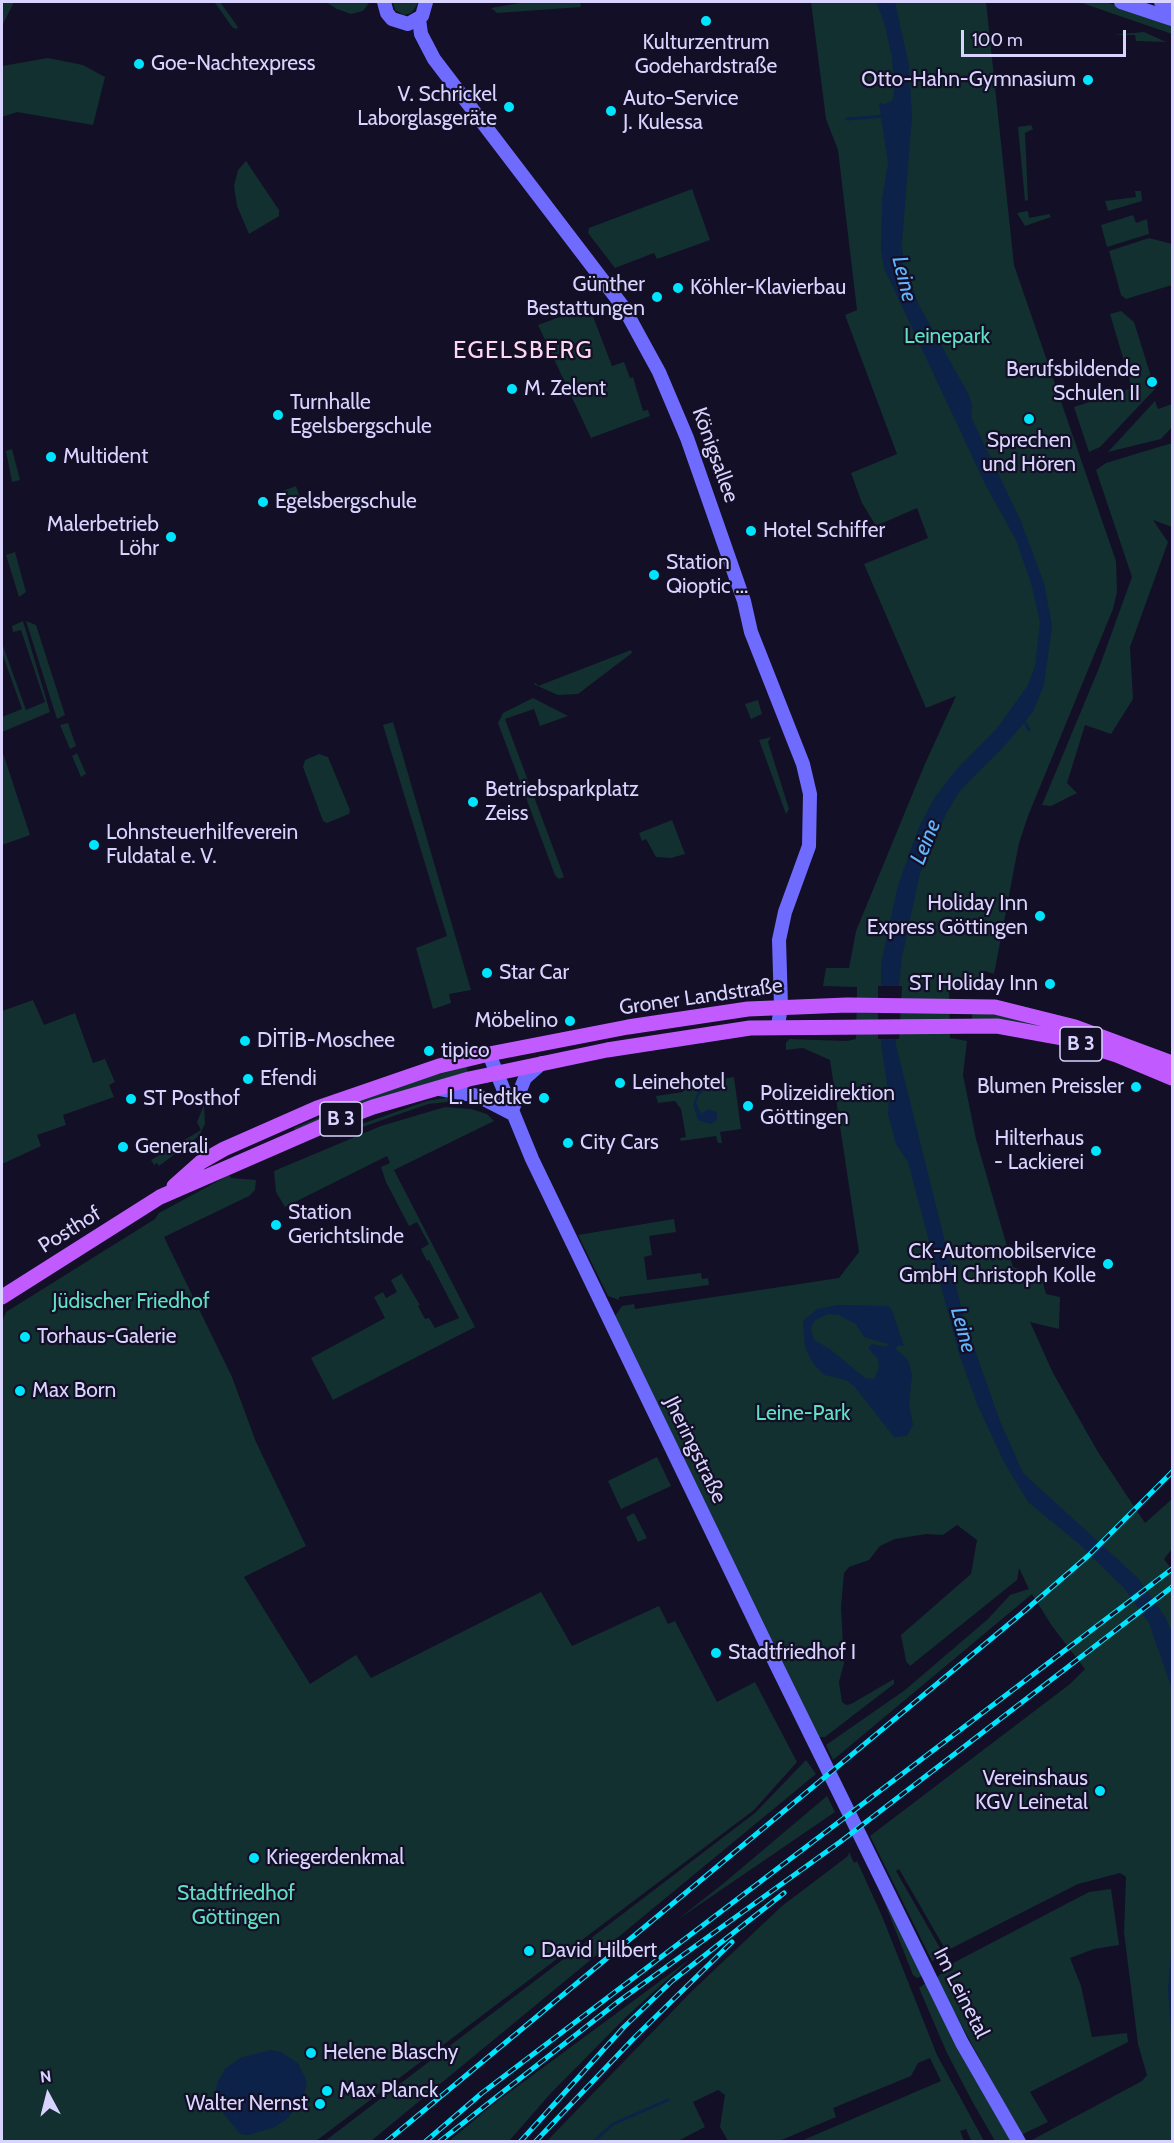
<!DOCTYPE html>
<meta charset="utf-8">
<style>
body{margin:0}
#map{position:relative;width:1174px;height:2143px;overflow:hidden;background:#130f26;font-family:Cabin,sans-serif}
canvas{display:block}
.frame{position:absolute;inset:0;border:3px solid #d9d4ff;pointer-events:none}
.north{position:absolute;left:18px;top:2065px;width:60px;height:60px;-webkit-text-stroke:4px #130f26;paint-order:stroke;rotate:353deg;font-size:16px;font-weight:700;line-height:24px;text-align:center;color:#d9d4ff}
.north::after{content:'';display:block;margin:auto;width:21px;height:27px;background:#d9d4ff;clip-path:polygon(50% 0,100% 100%,50% 72%,0 100%)}
.scale{position:absolute;left:961px;top:30px;width:165px;height:27px;box-sizing:border-box;border:3px solid #d9d4ff;border-top:0;padding-left:8px;font-size:18px;line-height:21px;white-space:nowrap;color:#d9d4ff;-webkit-text-stroke:4px #130f26;paint-order:stroke}
</style>
<div id="map">
<canvas width="1174" height="2143"></canvas>
<div class="frame"></div>
<div class="north">N</div>
<div class="scale">100 m</div>
</div>
<script>
const c = document.querySelector('canvas').getContext('2d');
c.lineJoin = 'round';
function fill(path, color) { c.fillStyle = color; c.fill(path, 'evenodd'); }
const toPath = rows => new Path2D(rows.map(r => 'M' + r).join(''));
function strokePath(path, color, width, dash) { c.strokeStyle = color; c.lineWidth = width; c.lineCap = dash ? 'butt' : 'round'; c.setLineDash(dash || []); c.stroke(path); }
function label(font, color, halo, rows, align = 'center') {
  c.font = font + ' Cabin,sans-serif'; c.lineWidth = 4.5; c.setLineDash([]); c.textBaseline = 'middle'; c.strokeStyle = halo; c.fillStyle = color; for (const [text, x, y, turn = 0] of rows) {
    c.save(); c.translate(x, y); c.rotate((+turn || 0) * Math.PI / 180); c.textAlign = isNaN(turn) ? turn : align; if (halo) c.strokeText(text, 0, 0); c.fillText(text, 0, 0); c.restore();
  }
}
fill(toPath([
 [2,2,14,2,2,26],
 [220,2,238,27,237,29,233,28,215,3],
 [326,2,370,2,363,11,351,14,337,9],
 [393,2,417,2,417,5,411,13,404,15,395,10],
 [526,2,525,2,588,2,580,3,581,7,497,13,491,8],
 [811,2,986,2,1014,265,1116,561,1117,592,1113,609,1028,816,1019,843,994,974,985,971,981,983,949,986,950,1038,967,1041,963,1075,976,1139,1013,1267,1041,1276,1046,1294,1060,1297,1059,1329,1030,1322,1053,1373,1098,1452,1145,1523,1172,1499,1172,1549,1164,1559,1172,1570,1172,2141,1030,2141,1142,2081,1147,2075,1138,2044,1124,1932,1126,1877,1120,1873,1078,1884,950,1949,945,1949,899,1869,896,1871,944,1955,932,1961,870,1836,1070,1684,1085,1669,1052,1626,1032,1594,833,1760,826,1745,905,1690,988,1619,1010,1595,1029,1589,1019,1568,1017,1580,910,1666,906,1661,901,1635,971,1574,977,1540,957,1525,943,1535,926,1534,895,1539,880,1546,869,1560,849,1567,844,1573,841,1607,844,1663,839,1682,842,1702,846,1705,851,1704,894,1679,894,1684,825,1737,818,1737,615,1316,622,1306,634,1304,635,1309,839,1278,859,1252,830,1060,803,1048,786,1050,786,1043,789,1039,847,1041,856,1039,857,987,823,986,826,968,849,968,856,931,924,766,956,696,926,708,864,564,928,538,917,508,876,526,862,503,851,473,897,454,845,315,857,310,838,150,826,119],
 [1079,2,1106,2,1155,19,1172,27,1172,34],
 [1144,32,1166,42,1136,41,1135,35,1113,35],
 [48,58,83,65,105,77,93,125,17,112,2,117,2,66],
 [1031,125,1033,129,1025,133,1028,200,1025,201,1018,127],
 [246,161,279,210,279,216,249,234,237,206,234,186,238,170],
 [692,189,710,240,657,259,654,253,615,268,588,233,589,228],
 [1135,191,1141,191,1142,201,1108,211,1105,201,1136,197],
 [1028,211,1029,218,1049,214,1051,217,1025,226,1017,213],
 [1133,215,1136,223,1147,219,1149,234,1107,247,1101,225],
 [1149,238,1172,244,1172,285,1126,299,1121,295,1109,251],
 [589,306,612,366,624,362,630,378,633,377,643,411,648,410,650,416,591,438,538,325],
 [1121,311,1134,322,1155,389,1100,447,1089,452,1074,407,1132,388,1110,314],
 [1155,401,1158,409,1172,404,1172,427,1161,439,1108,452],
 [1172,443,1172,527,1153,520,1168,542,1130,647,1133,699,1111,734,1085,725,1067,783,1077,793,1051,806,1042,805,1099,668,1132,577,1096,470,1106,463],
 [12,449,20,480,12,482,6,451],
 [296,486,300,498,278,506,274,494],
 [15,552,26,592,19,597,6,555],
 [23,621,50,712,2,732,2,717,22,709,2,653,2,643,26,710,45,702,21,630,13,632,12,626],
 [26,621,36,625,65,715,57,719],
 [631,650,632,653,578,694,558,695,533,684,536,683,538,686],
 [533,698,568,716,540,726,534,709,505,719,564,877,559,879,555,875,498,723,503,713],
 [758,700,762,714,751,719,745,704],
 [393,722,471,990,449,994,451,1003,433,1009,416,948,447,936,383,725],
 [68,723,76,746,70,749,60,725],
 [771,737,768,742,789,809,786,814,759,740],
 [2,750,30,835,2,845],
 [77,753,86,774,81,777,72,756],
 [319,754,328,757,350,810,349,814,327,823,323,821,303,767,305,760],
 [672,820,685,854,671,858,656,857,646,839,642,841,639,833],
 [33,1000,44,1025,75,1013,93,1063,105,1059,115,1082,109,1085,114,1097,63,1115,66,1125,37,1135,41,1146,2,1164,2,1011],
 [972,1011,997,1013,1067,1033,1003,1020,972,1019],
 [466,1066,468,1072,384,1097,296,1132,294,1128,383,1091],
 [734,1077,741,1129,720,1132,722,1143,718,1143,716,1136,681,1141,680,1138,686,1137,681,1109,675,1101,658,1103,656,1096,683,1092,683,1084],
 [452,1097,467,1100,428,1104,334,1137,333,1134,427,1101],
 [204,1105,205,1124,199,1136,159,1166,157,1163,154,1165,151,1160,201,1130,197,1122],
 [445,1107,471,1109,487,1114,494,1121,394,1170,475,1327,333,1400,311,1358,385,1318,374,1297,383,1292,386,1298,397,1292,391,1280,403,1273,402,1275,420,1305,418,1306,425,1319,429,1318,435,1328,459,1318,429,1260,427,1261,421,1249,429,1244,417,1222,409,1226,386,1182,381,1167,390,1163,387,1156,285,1207,276,1192,274,1171,381,1126],
 [229,1175,231,1178,256,1180,255,1190,249,1196,164,1237,232,1377,256,1442,306,1546,244,1577,310,1684,356,1655,371,1678,541,1592,572,1646,659,1606,668,1624,675,1621,717,1702,755,1682,797,1762,754,1810,316,2141,2,2142,2,1322,6,1312,155,1219,159,1213],
 [674,1219,676,1232,649,1236,652,1255,644,1257,647,1280,701,1273,702,1279,708,1278,709,1285,619,1297,619,1300,608,1296,578,1235],
 [657,1457,671,1486,621,1509,608,1481],
 [634,1513,647,1538,638,1542,626,1517],
 [806,1760,816,1774,371,2141,325,2141,755,1813],
 [827,1796,835,1812,677,1920,724,1883],
 [849,1852,854,1863,857,1861,882,1916,937,2055,984,2141,967,2141,971,2140,966,2129,960,2131,964,2141,801,2141,941,2081,930,2058,918,2063,911,2076,833,2108,836,2117,779,2141,728,2141,720,2127,725,2095,718,2090,693,2102,705,2127,678,2141,546,2142,692,1991,782,1906,848,1856],
 [878,1886,922,1976,917,1978,913,1975],
 [1111,1889,1119,1945,1094,1949,1070,1958,1081,1986,1092,2037,1127,2033,1128,2042,1030,2092,1048,2122,1021,2135,936,1978,955,1962,1089,1892],
 [690,1959,626,2017,551,2093,509,2141,449,2141,495,2103],
 [926,1983,965,2062,1011,2141,995,2141,972,2101,947,2053,919,1988]
]), '#12302f');
fill(toPath([
 [876,2,895,2,909,65,912,116,902,242,903,264,919,305,969,395,972,405,971,417,1020,519,1044,583,1052,626,1044,685,1033,712,1008,742,960,791,947,812,920,873,902,957,896,1013,896,1045,965,1322,1000,1421,1023,1473,1138,1578,1165,1617,1172,1632,1172,1689,1149,1623,1124,1588,1079,1544,1028,1502,1004,1462,977,1404,959,1354,908,1162,896,1144,888,1114,889,1098,881,1043,881,964,898,885,919,827,935,797,955,771,998,727,1028,685,1035,666,1040,622,1031,583,1016,540,985,484,884,268,881,251,882,199,888,163,879,103,885,104,892,101,894,94,892,57,884,22],
 [710,1087,721,1090,704,1091,699,1095,696,1103,701,1114,708,1109,717,1112,717,1120,711,1124,698,1120,693,1105,698,1091],
 [838,1305,888,1306,892,1310,904,1346,898,1345,896,1349,908,1360,912,1375,909,1405,913,1425,907,1436,894,1437,854,1386,846,1380,825,1375,814,1365,805,1348,803,1321,817,1309],
 [828,1314,839,1315,856,1324,864,1337,888,1344,887,1347,872,1344,868,1348,878,1359,879,1367,874,1379,865,1378,830,1349,814,1340,811,1328,814,1321],
 [1172,1941,1172,2045,1168,1990],
 [270,2050,281,2052,298,2063,307,2082,304,2096,288,2118,275,2127,248,2135,240,2134,216,2104,215,2093,218,2081,225,2069,240,2058]
]), '#0c2248');
fill(toPath([
 [878,986,902,986,899,1039,878,1039]
]), '#130f26');
strokePath(toPath([
 [847,119,884,116],
 [1023,718,1029,730],
 [202,2105,219,2102],
 [593,2142,613,2124,668,2100]
]), '#0c2248', 3);
strokePath(toPath([
 [384,2,387,13,392,19,408,24,422,16,426,2],
 [1121,2,1172,19],
 [1161,2,1172,6],
 [419,19,421,34,434,59,624,308,659,372,687,438,744,601,751,632,803,764,810,794,809,846,785,912,779,940,781,1006,778,1026],
 [489,1054,532,1159,764,1640,962,2043,1019,2142],
 [440,1089,478,1096,511,1113],
 [511,1113,525,1078,542,1063]
]), '#6f6bff', 14);
strokePath(toPath([
 [174,1186,201,1162,224,1149,317,1108,439,1066,489,1054,628,1027,748,1009,847,1005,995,1007,1075,1027,1172,1063],
 [2,1297,160,1197,323,1126,373,1107,469,1079,607,1050,750,1028,997,1026,1063,1038,1117,1055,1172,1078]
]), '#c25bff', 15);
const rail = toPath([
 [386,2142,1021,1614,1088,1556,1172,1472],
 [425,2142,482,2093,1172,1569],
 [439,2142,619,2001,840,1842,1172,1587],
 [520,2142,624,2027,672,1981,784,1893],
 [535,2142,635,2037,732,1942]
]);
strokePath(rail, '#00e5ff', 5);
strokePath(rail, '#130f26', 3, [9]);
for (const [x, y, r, color] of [
 [706,21,6,"#00e5ff"],
 [139,64,6,"#00e5ff"],
 [1088,80,6,"#00e5ff"],
 [509,107,6,"#00e5ff"],
 [611,111,6,"#00e5ff"],
 [678,288,6,"#00e5ff"],
 [657,297,6,"#00e5ff"],
 [1152,382,6,"#00e5ff"],
 [512,389,6,"#00e5ff"],
 [278,415,6,"#00e5ff"],
 [1029,419,6,"#00e5ff"],
 [51,457,6,"#00e5ff"],
 [263,502,6,"#00e5ff"],
 [751,531,6,"#00e5ff"],
 [171,537,6,"#00e5ff"],
 [654,575,6,"#00e5ff"],
 [473,802,6,"#00e5ff"],
 [94,845,6,"#00e5ff"],
 [1040,916,6,"#00e5ff"],
 [487,973,6,"#00e5ff"],
 [1050,984,6,"#00e5ff"],
 [570,1021,6,"#00e5ff"],
 [245,1041,6,"#00e5ff"],
 [429,1051,6,"#00e5ff"],
 [248,1079,6,"#00e5ff"],
 [620,1083,6,"#00e5ff"],
 [1136,1087,6,"#00e5ff"],
 [544,1098,6,"#00e5ff"],
 [131,1099,6,"#00e5ff"],
 [748,1106,6,"#00e5ff"],
 [568,1143,6,"#00e5ff"],
 [123,1147,6,"#00e5ff"],
 [1096,1151,6,"#00e5ff"],
 [276,1225,6,"#00e5ff"],
 [1108,1264,6,"#00e5ff"],
 [25,1337,6,"#00e5ff"],
 [20,1391,6,"#00e5ff"],
 [716,1653,6,"#00e5ff"],
 [1100,1791,6,"#00e5ff"],
 [254,1858,6,"#00e5ff"],
 [529,1951,6,"#00e5ff"],
 [311,2053,6,"#00e5ff"],
 [327,2091,6,"#00e5ff"],
 [320,2104,6,"#00e5ff"]
]) { const dot = new Path2D(); dot.arc(x, y, r, 0, 2 * Math.PI); c.fillStyle = color; c.fill(dot); strokePath(dot, '#130f26', 2); }
for (const [x, y, w] of [
 [1081,1044,42],
 [341,1119,42]
]) { const box = new Path2D(); box.roundRect(x - w / 2, y - 17, w, 34, 4.5); c.fillStyle = '#130f26'; c.fill(box); strokePath(box, '#d9d4ff', 1.5); }
label('bold 20px', '#d9d4ff', null, [
 ["B 3",1081,1044],
 ["B 3",341,1119]
]);
label('21px', '#d9d4ff', '#130f26', [
 ["Kulturzentrum",706,43,"center"],
 ["Godehardstraße",706,67,"center"],
 ["Goe-Nachtexpress",151,64],
 ["Otto-Hahn-Gymnasium",1076,80,"right"],
 ["V. Schrickel",497,95,"right"],
 ["Laborglasgeräte",497,119,"right"],
 ["Auto-Service",623,99],
 ["J. Kulessa",623,123],
 ["Günther",645,285,"right"],
 ["Bestattungen",645,309,"right"],
 ["Köhler-Klavierbau",690,288],
 ["Berufsbildende",1140,370,"right"],
 ["Schulen II",1140,394,"right"],
 ["M. Zelent",524,389],
 ["Turnhalle",290,403],
 ["Egelsbergschule",290,427],
 ["Sprechen",1029,441,"center"],
 ["und Hören",1029,465,"center"],
 ["Multident",63,457],
 ["Egelsbergschule",275,502],
 ["Malerbetrieb",159,525,"right"],
 ["Löhr",159,549,"right"],
 ["Hotel Schiffer",763,531],
 ["Station",666,563],
 ["Qioptic ...",666,587],
 ["Betriebsparkplatz",485,790],
 ["Zeiss",485,814],
 ["Lohnsteuerhilfeverein",106,833],
 ["Fuldatal e. V.",106,857],
 ["Holiday Inn",1028,904,"right"],
 ["Express Göttingen",1028,928,"right"],
 ["Star Car",499,973],
 ["ST Holiday Inn",1038,984,"right"],
 ["Möbelino",558,1021,"right"],
 ["DİTİB-Moschee",257,1041],
 ["tipico",441,1051],
 ["Efendi",260,1079],
 ["Leinehotel",632,1083],
 ["Blumen Preissler",1124,1087,"right"],
 ["Polizeidirektion",760,1094],
 ["Göttingen",760,1118],
 ["L. Liedtke",532,1098,"right"],
 ["ST Posthof",143,1099],
 ["Hilterhaus",1084,1139,"right"],
 ["- Lackierei",1084,1163,"right"],
 ["City Cars",580,1143],
 ["Generali",135,1147],
 ["Station",288,1213],
 ["Gerichtslinde",288,1237],
 ["CK-Automobilservice",1096,1252,"right"],
 ["GmbH Christoph Kolle",1096,1276,"right"],
 ["Torhaus-Galerie",37,1337],
 ["Max Born",32,1391],
 ["Stadtfriedhof I",728,1653],
 ["Vereinshaus",1088,1779,"right"],
 ["KGV Leinetal",1088,1803,"right"],
 ["Kriegerdenkmal",266,1858],
 ["David Hilbert",541,1951],
 ["Helene Blaschy",323,2053],
 ["Max Planck",339,2091],
 ["Walter Nernst",308,2104,"right"]
], 'left');
label('21px', '#5fe0c0', '#130f26', [
 ["Leinepark",947,337],
 ["Jüdischer Friedhof",131,1302],
 ["Leine-Park",803,1414],
 ["Stadtfriedhof",236,1894],
 ["Göttingen",236,1918]
]);
label('21px', '#d9d4ff', '#130f26', [
 ["Königsallee",715,455,70],
 ["Groner Landstraße",701,997,-8],
 ["Posthof",70,1230,-32],
 ["Jheringstraße",695,1450,64],
 ["Im Leinetal",961,1993,63]
]);
label('italic 22px', '#62b6ff', '#130f26', [
 ["Leine",904,279,76],
 ["Leine",926,842,-68],
 ["Leine",963,1330,75]
]);
c.letterSpacing = '1.5px';
label('24px', '#ffd6f0', '#130f26', [
 ["EGELSBERG",523,351]
]);
c.letterSpacing = '0px';
</script>
